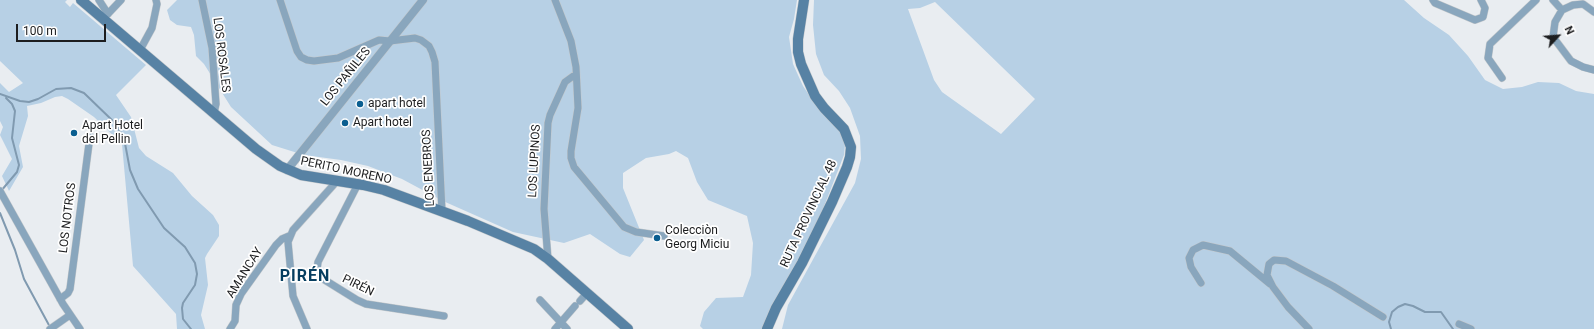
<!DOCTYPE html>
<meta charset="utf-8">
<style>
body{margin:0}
#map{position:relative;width:1594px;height:329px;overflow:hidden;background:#e9edf1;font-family:Roboto,sans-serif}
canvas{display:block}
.north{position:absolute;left:1538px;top:16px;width:40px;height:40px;-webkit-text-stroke:3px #fff;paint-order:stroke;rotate:64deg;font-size:11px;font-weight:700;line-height:16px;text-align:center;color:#1c1d1f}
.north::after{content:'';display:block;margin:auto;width:14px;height:18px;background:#1c1d1f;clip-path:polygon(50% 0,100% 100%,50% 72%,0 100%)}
.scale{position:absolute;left:16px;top:24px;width:90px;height:18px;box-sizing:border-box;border:2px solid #1c1d1f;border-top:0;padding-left:5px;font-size:12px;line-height:14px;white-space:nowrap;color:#1c1d1f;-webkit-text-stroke:3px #fff;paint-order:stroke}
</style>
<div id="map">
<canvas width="1594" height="329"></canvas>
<div class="north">N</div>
<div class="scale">100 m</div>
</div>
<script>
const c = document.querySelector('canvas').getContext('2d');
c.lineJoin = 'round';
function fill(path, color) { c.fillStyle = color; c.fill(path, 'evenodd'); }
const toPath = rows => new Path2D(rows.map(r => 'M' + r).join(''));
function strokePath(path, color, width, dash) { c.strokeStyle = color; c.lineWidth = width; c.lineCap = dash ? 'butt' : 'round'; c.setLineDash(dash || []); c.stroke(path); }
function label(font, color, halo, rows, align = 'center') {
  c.font = font + ' Roboto,sans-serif'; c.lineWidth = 3.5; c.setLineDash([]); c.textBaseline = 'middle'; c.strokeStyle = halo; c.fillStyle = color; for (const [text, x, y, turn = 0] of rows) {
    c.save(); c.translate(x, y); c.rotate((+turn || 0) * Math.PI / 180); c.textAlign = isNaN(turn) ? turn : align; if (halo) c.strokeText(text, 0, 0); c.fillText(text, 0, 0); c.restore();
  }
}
fill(toPath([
 [0,0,67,0,65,2,70,7,73,3,146,65,116,95,131,117,139,148,146,156,173,173,192,196,213,215,219,225,219,236,207,254,205,258,208,285,201,315,205,329,177,329,176,314,133,266,122,144,94,117,68,99,62,96,55,97,41,103,27,106,28,116,19,146,23,167,9,191,2,176,12,159,0,135,3,127,0,121,0,83,9,92,23,83,0,61],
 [177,0,797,0,794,19,789,37,793,64,803,86,816,105,840,130,845,145,844,155,802,263,765,329,703,329,700,326,704,312,716,298,743,297,751,275,753,243,747,216,708,200,697,182,688,158,676,151,669,154,646,158,623,173,623,188,644,240,630,257,620,254,590,234,564,243,513,232,443,201,402,179,368,166,341,160,304,155,272,145,231,107,204,64,196,56,194,35,191,27,177,25,170,20,167,10],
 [814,0,1404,0,1424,18,1449,35,1468,56,1485,80,1503,89,1522,87,1538,82,1559,83,1576,91,1594,94,1594,329,782,329,788,305,855,183,861,159,860,136,850,108,839,91,824,75,816,54,813,25],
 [935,2,1035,99,1001,134,942,92,934,80,908,9,920,8]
]), '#b7d0e5');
strokePath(toPath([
 [0,94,20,101,29,102,38,99,56,89,71,88,84,93,115,123,124,138,130,170,138,189,164,228,185,247,195,263,197,274,195,285,183,303,182,308,183,319,191,329],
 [1,191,17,172,19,165,12,138,15,111,12,104,6,98],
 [0,213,15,250,24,279,50,327],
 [1391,329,1389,322,1392,312,1398,307,1405,304,1413,306,1425,312,1441,312,1453,329]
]), '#809ab0', 2);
const minor = toPath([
 [99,0,108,14],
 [202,0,212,48,216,104,214,113],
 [280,0,297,51,301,57,307,60,314,61,338,58,379,40,390,41,415,38,421,40,429,46,432,52,435,62,442,212],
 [555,0,571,41,576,67,578,108,571,151,571,158,574,167,624,227,636,232,664,236],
 [1433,0,1435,3,1475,20,1483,17,1485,8,1481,0],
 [1553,0,1562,10],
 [1594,12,1583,4,1573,5,1562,10,1555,22,1553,37,1571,61,1583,67,1594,70],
 [103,19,121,0],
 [140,50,152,28,157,4,156,0],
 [1502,78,1488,58,1490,44,1536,0],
 [358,184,318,262,317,270,320,277,357,300,366,304,444,316],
 [0,191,63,304,80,329],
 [548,259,544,209,548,123,550,115,565,82,576,74],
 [1201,283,1191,267,1189,258,1193,250,1203,245,1230,251,1270,284],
 [60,299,68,293,70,289,90,136],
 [540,300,567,329],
 [580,301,587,293],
 [1459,324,1471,329],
 [50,329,70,315],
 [230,329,235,321,236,305,241,294,276,245,282,239,289,236],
 [307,329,293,296,288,242,293,230,337,181],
 [555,329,575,306],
 [1309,329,1288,307,1273,287,1267,275,1269,264,1274,260,1286,261,1333,286,1383,317]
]);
const tertiary = toPath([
 [287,170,423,0]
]);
const secondary = toPath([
 [81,0,256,149,280,166,301,175,363,185,384,190,468,221,534,249,548,259,628,329],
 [767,329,776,308,802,263,832,202,847,167,850,157,851,147,844,129,824,108,815,96,801,64,798,52,798,39,804,0]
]);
strokePath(minor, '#c4c8cb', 8);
strokePath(tertiary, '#c4c8cb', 9);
strokePath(secondary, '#c4c8cb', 11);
strokePath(minor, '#89a6bd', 7);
strokePath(tertiary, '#89a6bd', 8);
strokePath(secondary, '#5782a4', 10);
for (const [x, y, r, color] of [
 [360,104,4,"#0a5e90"],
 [345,123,4,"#0a5e90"],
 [74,133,4,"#0a5e90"],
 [657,238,4,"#0a5e90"]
]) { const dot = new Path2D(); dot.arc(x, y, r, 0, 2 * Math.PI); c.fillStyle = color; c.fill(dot); strokePath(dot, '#fff', 1.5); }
label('12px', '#1c1d1f', '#fff', [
 ["LOS ROSALES",221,55,83],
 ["LOS PAÑILES",346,77,-51],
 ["LOS LUPINOS",535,161,-87],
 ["LOS ENEBROS",429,168,-93],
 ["PERITO MORENO",346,171,12],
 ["RUTA PROVINCIAL 48",809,214,-65],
 ["LOS NOTROS",68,218,-83],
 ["AMANCAY",245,273,-58],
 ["PIRÉN",358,286,26]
]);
label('12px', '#1c1d1f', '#fff', [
 ["apart hotel",368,104],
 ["Apart hotel",353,123],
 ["Apart Hotel",82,126],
 ["del Pellin",82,140],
 ["Colecciòn",665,231],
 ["Georg Miciu",665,245]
], 'left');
c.letterSpacing = '1px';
label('bold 16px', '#063e60', '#fff', [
 ["PIRÉN",305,277]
]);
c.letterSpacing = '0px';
</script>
